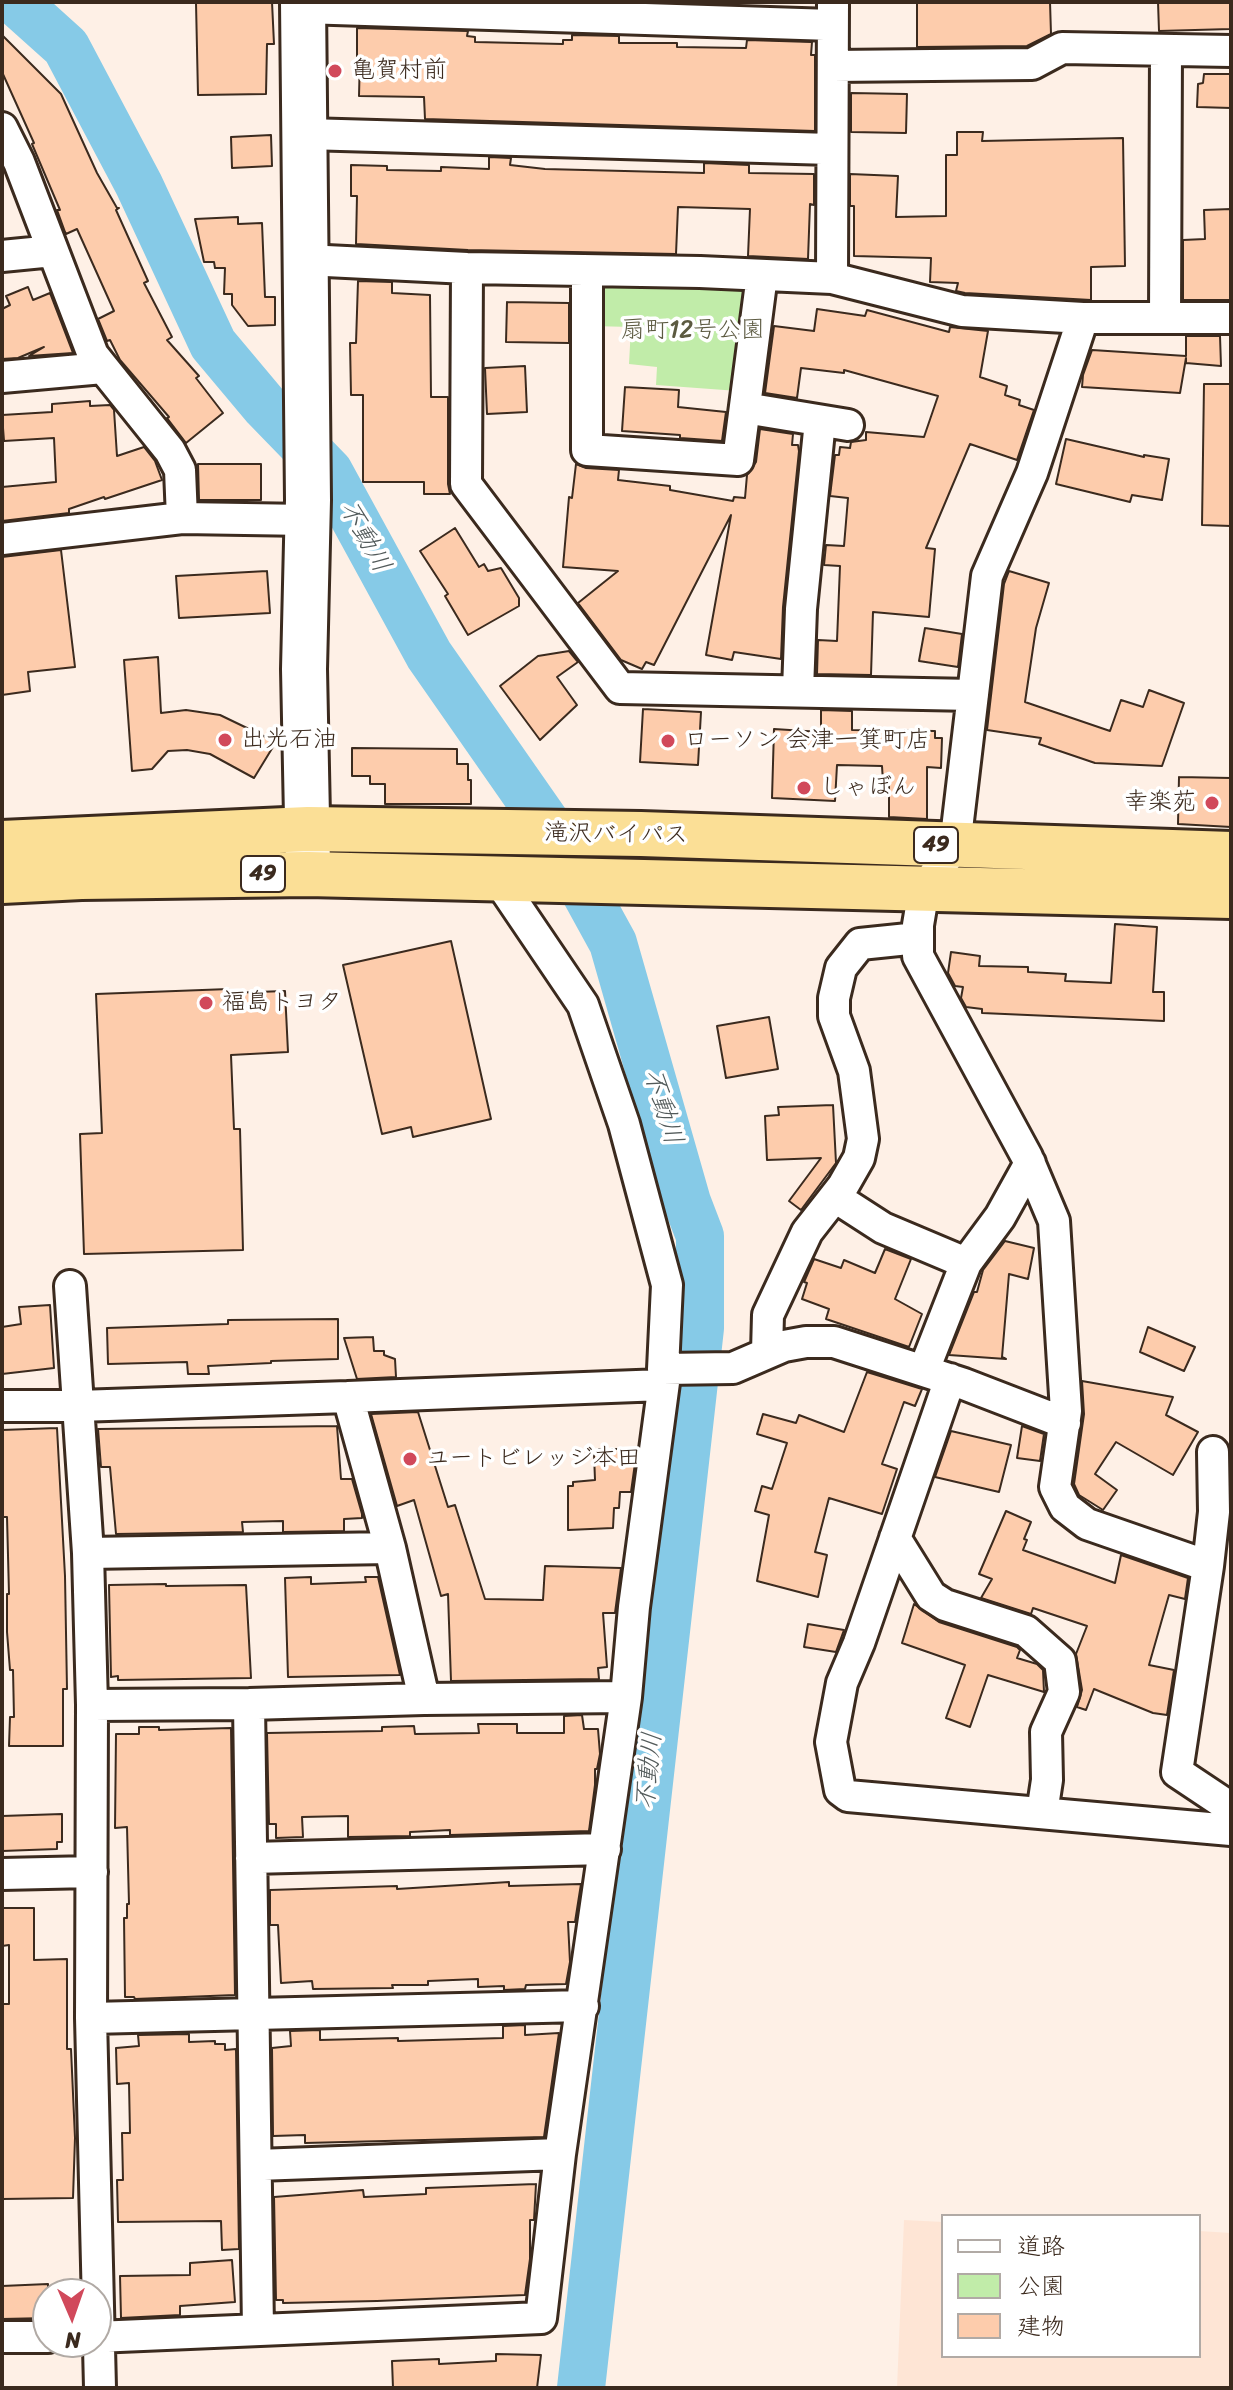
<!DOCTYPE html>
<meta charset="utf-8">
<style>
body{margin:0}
#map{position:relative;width:1233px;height:2390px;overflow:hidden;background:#fef0e6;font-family:Sriracha,"Klee One",sans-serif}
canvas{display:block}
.frame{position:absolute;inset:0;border:4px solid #3b2a1e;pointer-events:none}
.legend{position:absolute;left:941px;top:2214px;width:260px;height:144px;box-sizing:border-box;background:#fff;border:2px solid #b1aaa5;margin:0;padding:10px 14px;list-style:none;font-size:24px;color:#3b2a1e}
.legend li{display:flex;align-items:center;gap:16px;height:40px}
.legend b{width:40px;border:2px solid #b1aaa5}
.north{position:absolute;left:32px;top:2278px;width:80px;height:80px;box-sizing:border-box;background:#fff;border:2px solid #b1aaa5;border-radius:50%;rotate:178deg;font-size:22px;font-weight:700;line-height:32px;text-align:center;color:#3b2a1e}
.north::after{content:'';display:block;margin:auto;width:28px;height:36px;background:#d1495b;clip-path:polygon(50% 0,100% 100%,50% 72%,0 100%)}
</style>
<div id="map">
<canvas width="1233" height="2390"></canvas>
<div class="frame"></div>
<ul class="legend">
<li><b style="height:10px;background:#fff"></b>道路</li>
<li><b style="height:22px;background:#c1eca9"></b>公園</li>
<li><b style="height:22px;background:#fdccac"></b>建物</li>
</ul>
<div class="north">N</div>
</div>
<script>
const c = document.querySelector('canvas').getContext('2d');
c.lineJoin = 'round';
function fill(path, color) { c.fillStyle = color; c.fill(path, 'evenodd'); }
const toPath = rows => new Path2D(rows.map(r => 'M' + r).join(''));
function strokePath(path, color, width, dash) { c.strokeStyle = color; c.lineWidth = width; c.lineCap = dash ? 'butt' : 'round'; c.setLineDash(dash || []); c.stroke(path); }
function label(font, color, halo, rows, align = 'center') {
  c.font = font + ' Sriracha,"Klee One",sans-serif'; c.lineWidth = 7; c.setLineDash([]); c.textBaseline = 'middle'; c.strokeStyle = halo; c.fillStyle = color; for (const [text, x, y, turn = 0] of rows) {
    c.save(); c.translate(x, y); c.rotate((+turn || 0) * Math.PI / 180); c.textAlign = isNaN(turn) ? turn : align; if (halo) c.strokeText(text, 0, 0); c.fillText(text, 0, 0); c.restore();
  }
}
fill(toPath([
 [904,2220,943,2222,943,2356,1199,2356,1199,2231,1231,2233,1231,2388,897,2388]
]), '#fee5d5');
fill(toPath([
 [592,276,750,283,738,391,656,385,657,367,629,364,631,327,592,326]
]), '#c1eca9');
strokePath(toPath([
 [16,2,66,47,139,185,213,344,265,406,329,472,429,655,551,830,613,943,687,1202,700,1236,700,1328,581,2388]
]), '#86cae7', 48);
const building = toPath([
 [272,2,274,44,267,44,266,94,198,95,196,3,272,2],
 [917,2,1050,2,1051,34,1027,46,917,47,917,2],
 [1158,2,1231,2,1231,29,1159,31,1158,2],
 [357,28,468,31,467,36,475,37,475,42,563,44,563,40,572,40,572,35,619,36,619,43,677,43,677,47,746,48,747,40,812,42,811,55,815,55,815,131,425,119,424,97,359,96,360,56,357,56,357,28],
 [2,35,61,94,97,173,117,208,119,208,116,210,148,281,144,283,172,337,167,340,199,376,196,378,223,413,186,443,167,418,169,417,120,360,110,340,107,341,98,319,114,311,77,229,66,234,65,232,57,210,60,210,32,144,34,143,2,72,2,35],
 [1204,74,1231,74,1231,108,1197,107,1198,84,1203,83,1204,74],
 [851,93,907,94,906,133,851,132,851,93],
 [957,132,983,132,982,141,1123,138,1125,266,1091,267,1091,300,965,293,956,291,958,283,930,282,931,258,854,256,854,206,850,206,850,174,898,176,896,217,946,216,946,155,957,155,957,132],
 [271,135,272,166,232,168,231,137,271,135],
 [489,157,511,158,510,165,545,169,704,173,704,163,749,165,749,173,814,174,814,205,810,204,808,259,748,256,750,209,678,207,676,254,468,250,356,244,357,196,351,196,351,165,387,166,387,170,441,171,441,167,489,169,489,157],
 [1231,209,1231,300,1183,300,1183,240,1205,239,1204,210,1231,209],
 [238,217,238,224,262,223,265,297,275,297,275,325,248,326,232,305,232,294,224,294,225,268,215,268,214,262,204,262,195,219,238,217],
 [358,281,392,282,392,293,430,295,431,397,448,397,448,484,450,494,424,494,424,482,363,482,363,395,351,395,350,343,356,343,358,281],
 [28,287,33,300,50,293,73,353,29,356,44,347,18,358,2,359,2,309,10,305,6,296,28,287],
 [507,302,569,303,569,343,506,342,507,302],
 [817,309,865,316,867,310,949,332,950,327,988,331,980,377,1007,386,1005,395,1020,400,1019,405,1034,410,1017,460,970,444,926,548,935,549,929,617,873,612,871,675,817,674,818,640,837,641,840,566,824,565,826,545,844,546,848,498,830,496,835,455,839,455,840,447,850,448,851,442,866,440,866,432,924,437,938,396,844,370,844,373,801,368,797,398,765,393,774,326,814,331,817,309],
 [1186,336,1220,336,1221,366,1186,363,1186,358,1180,393,1082,387,1083,375,1092,350,1186,356,1186,336],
 [525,366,527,412,487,414,485,368,525,366],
 [1204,384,1231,384,1231,526,1202,525,1204,384],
 [625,387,679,390,678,407,726,412,722,441,680,438,680,435,622,431,625,387],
 [90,401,90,406,110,405,114,410,117,456,144,447,155,461,162,480,105,499,104,497,69,509,69,513,2,521,2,487,56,482,54,438,4,441,2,415,52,412,52,404,90,401],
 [760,429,793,434,792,445,798,445,799,451,783,607,781,659,734,652,732,660,706,655,731,515,654,665,646,662,642,669,621,660,578,603,618,571,563,567,569,497,572,498,576,464,586,468,619,470,618,480,670,486,670,490,733,501,734,497,745,498,747,475,756,462,760,429],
 [1066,439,1144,457,1144,455,1169,459,1162,500,1132,495,1130,502,1056,484,1066,439],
 [198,464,261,464,261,500,199,500,198,464],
 [455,528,479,567,484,564,488,571,501,568,519,598,519,606,468,635,445,596,448,594,420,551,455,528],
 [61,550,75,667,28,672,30,691,2,695,2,557,61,550],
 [267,571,270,613,179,618,176,576,267,571],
 [1009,571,1049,583,1036,628,1025,702,1110,731,1121,700,1143,707,1149,690,1184,703,1162,766,1095,763,1039,744,1041,738,987,730,1004,584,1009,571],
 [925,628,962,634,958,667,919,661,925,628],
 [569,651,578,662,557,677,577,705,540,740,500,686,538,656,569,651],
 [158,657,161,713,186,710,220,715,276,742,254,778,210,754,187,750,168,751,152,769,132,771,124,660,158,657],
 [643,709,701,712,698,765,640,762,643,709],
 [821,710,852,711,852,730,935,731,935,738,942,738,941,768,927,767,927,819,889,817,889,782,883,782,882,766,837,765,835,801,772,798,774,729,821,732,821,710],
 [352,748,457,749,457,764,468,764,468,780,471,780,471,804,385,804,385,784,370,784,370,776,352,776,352,748],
 [1179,777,1231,778,1231,827,1178,824,1179,777],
 [1115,924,1157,927,1153,992,1164,992,1164,1021,982,1013,982,1009,966,1007,961,998,963,987,955,986,948,973,951,952,980,956,979,966,1028,967,1028,972,1066,974,1065,981,1111,983,1115,924],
 [451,941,491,1119,413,1137,411,1127,382,1134,343,965,451,941],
 [229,989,229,993,285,991,288,1052,231,1055,234,1129,240,1129,243,1250,84,1254,80,1134,102,1133,96,994,229,989],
 [769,1017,778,1069,726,1078,717,1026,769,1017],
 [833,1105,836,1163,801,1210,789,1201,821,1158,767,1160,765,1116,779,1115,778,1107,833,1105],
 [1005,1241,1034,1248,1028,1279,1009,1274,1002,1357,1006,1359,949,1355,974,1292,977,1292,983,1270,1005,1241],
 [885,1249,911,1259,895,1299,922,1314,909,1347,826,1319,829,1309,802,1299,807,1283,804,1282,814,1259,841,1268,844,1260,875,1273,885,1249],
 [50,1305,54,1368,2,1374,2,1327,21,1324,19,1307,50,1305],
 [338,1319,338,1359,271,1361,271,1363,208,1366,209,1374,188,1374,187,1362,108,1364,107,1328,228,1324,228,1320,338,1319],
 [1148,1327,1195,1347,1184,1371,1140,1352,1148,1327],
 [373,1337,374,1351,384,1351,384,1355,395,1359,396,1377,357,1379,344,1338,373,1337],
 [867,1372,922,1389,915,1406,904,1402,882,1464,897,1469,882,1514,829,1498,815,1552,827,1555,818,1597,757,1581,769,1515,755,1511,762,1486,772,1489,787,1443,757,1434,763,1414,796,1423,799,1415,844,1432,867,1372],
 [1082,1381,1173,1397,1166,1415,1198,1432,1173,1475,1116,1442,1095,1474,1117,1490,1103,1510,1079,1495,1074,1484,1084,1414,1082,1381],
 [418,1412,448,1507,455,1505,485,1599,543,1600,545,1566,621,1568,615,1613,603,1613,607,1667,598,1668,599,1679,451,1681,448,1594,441,1596,414,1500,397,1506,371,1414,418,1412],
 [337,1426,341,1479,352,1479,362,1514,362,1518,344,1519,344,1531,283,1532,283,1521,242,1522,243,1532,116,1534,110,1467,101,1467,98,1429,337,1426],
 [1022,1426,1044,1434,1040,1461,1017,1458,1022,1426],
 [57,1428,65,1576,67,1689,63,1689,63,1746,9,1746,10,1717,14,1717,13,1670,10,1670,7,1632,7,1594,9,1594,7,1517,2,1517,2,1430,57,1428],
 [951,1431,1011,1445,999,1492,935,1477,951,1431],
 [599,1449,637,1449,631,1492,620,1492,619,1508,614,1508,613,1528,568,1530,568,1486,573,1486,573,1482,595,1480,594,1454,598,1454,599,1449],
 [1006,1511,1031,1522,1024,1539,1027,1540,1023,1550,1115,1583,1121,1555,1188,1578,1185,1599,1169,1595,1149,1665,1174,1670,1167,1715,1153,1713,1094,1689,1086,1710,1077,1707,1082,1690,1076,1654,1087,1626,1033,1608,1031,1614,981,1598,992,1579,979,1574,1006,1511],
 [311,1577,311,1584,366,1582,365,1577,378,1577,400,1675,288,1677,285,1578,311,1577],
 [166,1584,166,1586,246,1585,251,1678,118,1680,118,1676,111,1677,109,1585,166,1584],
 [914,1604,939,1622,1017,1647,1020,1650,1017,1658,1037,1664,1043,1670,1044,1692,988,1675,970,1727,946,1718,965,1665,902,1643,914,1604],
 [808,1624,844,1630,836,1652,804,1647,808,1624],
 [582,1715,584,1729,598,1729,600,1754,597,1769,595,1769,595,1785,589,1831,450,1835,450,1830,410,1832,410,1836,348,1837,348,1816,302,1817,303,1837,276,1838,276,1824,269,1824,267,1733,382,1731,382,1727,414,1726,415,1734,479,1733,478,1724,517,1724,517,1733,564,1733,564,1716,582,1715],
 [139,1727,159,1727,159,1730,231,1728,235,1995,135,1999,134,1997,125,1997,124,1918,127,1918,127,1904,129,1904,127,1827,115,1828,116,1734,139,1734,139,1727],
 [62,1814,62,1842,57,1842,57,1849,2,1851,2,1816,62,1814],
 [509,1882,509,1886,581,1884,575,1922,568,1922,570,1962,566,1984,526,1985,525,1989,504,1990,504,1986,478,1987,478,1979,428,1981,428,1985,392,1985,393,1988,313,1989,312,1981,281,1983,278,1925,270,1925,270,1890,397,1886,397,1889,509,1882],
 [2,1908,34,1908,34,1960,67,1959,67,2049,71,2049,75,2138,73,2198,2,2199,2,2004,9,2004,9,1945,2,1946,2,1908],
 [525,2025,525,2035,559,2033,544,2137,305,2143,305,2135,273,2136,272,2048,291,2046,290,2031,320,2030,320,2040,398,2038,398,2041,503,2038,503,2026,525,2025],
 [189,2034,189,2042,215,2041,215,2044,225,2044,225,2050,236,2049,239,2249,222,2250,221,2221,118,2222,117,2180,123,2180,122,2133,130,2133,129,2083,117,2084,116,2048,139,2046,138,2035,189,2034],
 [536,2184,534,2220,530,2220,530,2259,525,2295,377,2301,283,2303,283,2300,276,2300,274,2197,363,2190,364,2197,426,2194,426,2188,536,2184],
 [232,2260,235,2302,180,2306,180,2315,121,2318,120,2276,190,2275,190,2263,232,2260],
 [48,2284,48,2318,2,2319,2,2286,48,2284],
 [496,2354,541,2355,537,2388,393,2388,392,2361,439,2359,439,2364,496,2361,496,2354]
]);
fill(building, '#fdccac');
strokePath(building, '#3b2a1e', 2);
const street = toPath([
 [303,8,832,25],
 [833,66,1032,64,1062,48,1231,51],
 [2,128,19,162,93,355,170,451,180,470,182,518],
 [306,134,831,149],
 [2,256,53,251],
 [306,260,467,268,700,272,832,278,962,311,1083,318,1231,318],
 [467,268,466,484,620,688,973,695],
 [587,271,587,450,738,460,762,275],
 [832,278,833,2],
 [1083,318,1032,473,987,576,955,846,924,889,918,925,918,956,1027,1157,1054,1221,1066,1411,1055,1487,1065,1507,1087,1524,1208,1566,1177,1772,1231,1808],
 [1165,318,1166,50],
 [2,377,103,368],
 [745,408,848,425],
 [2,539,182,518,308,520],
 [798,690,801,609,820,421],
 [835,1197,883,1228,966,1263],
 [70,1286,88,1553,92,1705,91,2018,100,2388],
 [767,1352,768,1315,807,1232,843,1186,859,1158,863,1139,854,1071,834,1016,834,998,841,968,860,944,918,938],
 [663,1369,733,1368,784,1346,806,1342,834,1342,964,1384,1065,1423],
 [924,1370,966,1263,1000,1217,1030,1163],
 [950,1379,859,1643,842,1683,831,1742,840,1790,848,1796,1231,1830],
 [348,1397,663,1385],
 [2,1406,78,1406,348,1397,390,1548,424,1699],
 [895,1538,931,1596,945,1605,1026,1631,1060,1661,1064,1692,1046,1732,1047,1780,1042,1813],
 [88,1553,390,1548],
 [1208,1566,1214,1512,1213,1452],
 [249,1704,258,2329],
 [92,1705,249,1704,424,1699,626,1697],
 [251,1858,605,1849],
 [2,1874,92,1872],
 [91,2018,583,2006],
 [257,2165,560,2154],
 [2,2337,48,2337],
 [96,2337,541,2318,560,2154,626,1697,634,1607,665,1375,663,1369,667,1285,624,1124,583,1005,497,878]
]);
const secondary = toPath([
 [303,2,308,500,304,669,308,867]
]);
const highway = toPath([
 [2,843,308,829,641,834,1231,854],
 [2,881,81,877,308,874,1231,896]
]);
strokePath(street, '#3b2a1e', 36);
strokePath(secondary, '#3b2a1e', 50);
strokePath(highway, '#3b2a1e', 50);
strokePath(street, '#fff', 30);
strokePath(secondary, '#fff', 44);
strokePath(highway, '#fbdf96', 44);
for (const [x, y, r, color] of [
 [335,71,8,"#d1495b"],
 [225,740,8,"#d1495b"],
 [668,741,8,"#d1495b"],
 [804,788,8,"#d1495b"],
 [1212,803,8,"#d1495b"],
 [206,1003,8,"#d1495b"],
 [410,1459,8,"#d1495b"]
]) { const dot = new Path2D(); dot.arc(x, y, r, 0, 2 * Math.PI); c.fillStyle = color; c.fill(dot); strokePath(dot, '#fff', 3); }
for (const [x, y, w] of [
 [936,845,44],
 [263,874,44]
]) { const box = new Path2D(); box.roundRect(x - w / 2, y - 18, w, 36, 6); c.fillStyle = '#fff'; c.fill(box); strokePath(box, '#3b2a1e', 2); }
label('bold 22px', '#3b2a1e', null, [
 ["49",936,845],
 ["49",263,874]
]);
label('24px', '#3b2a1e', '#fff', [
 ["亀賀村前",351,71],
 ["出光石油",241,740],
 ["ローソン 会津一箕町店",684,741],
 ["しゃぼん",820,788],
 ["幸楽苑",1196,803,"right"],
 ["福島トヨタ",222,1003],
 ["ユートビレッジ本田",426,1459]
], 'left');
label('24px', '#5c5a41', '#fff', [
 ["扇町12号公園",693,331]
]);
label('24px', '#3b2a1e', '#fff', [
 ["滝沢バイパス",616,835,1]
]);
label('italic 26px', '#525a5a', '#fff', [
 ["不動川",364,537,61],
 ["不動川",662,1107,73],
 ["不動川",650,1771,-84]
]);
</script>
